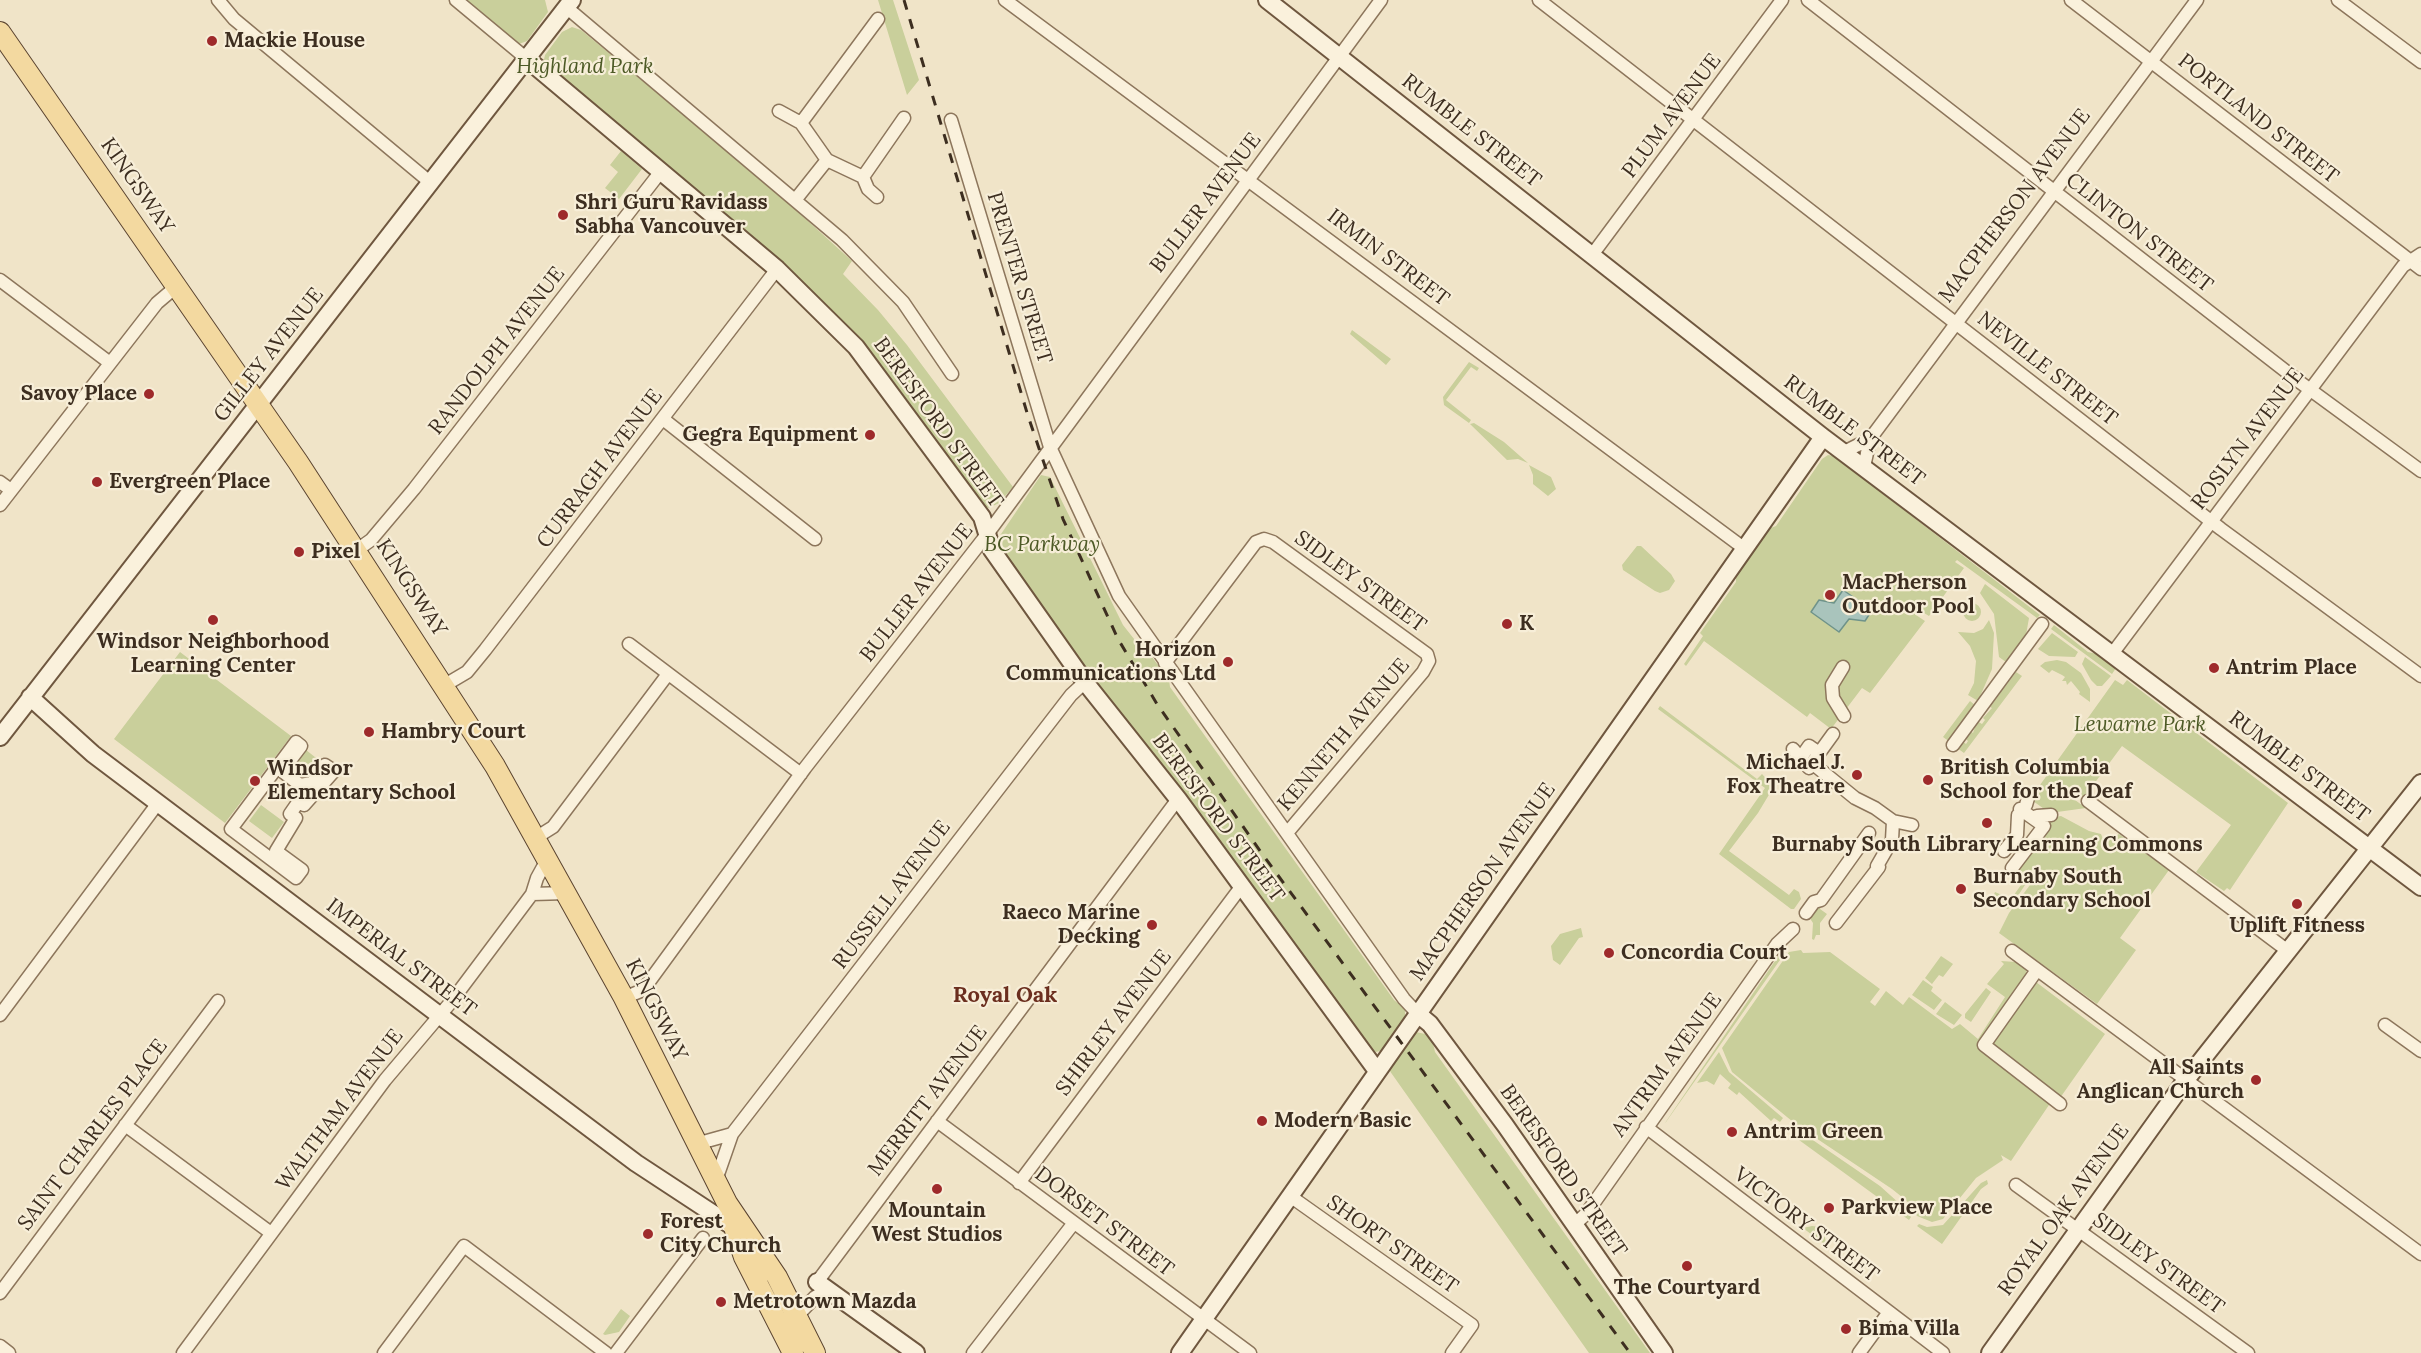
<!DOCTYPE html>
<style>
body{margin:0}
canvas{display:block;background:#f0e4c8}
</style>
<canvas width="2421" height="1353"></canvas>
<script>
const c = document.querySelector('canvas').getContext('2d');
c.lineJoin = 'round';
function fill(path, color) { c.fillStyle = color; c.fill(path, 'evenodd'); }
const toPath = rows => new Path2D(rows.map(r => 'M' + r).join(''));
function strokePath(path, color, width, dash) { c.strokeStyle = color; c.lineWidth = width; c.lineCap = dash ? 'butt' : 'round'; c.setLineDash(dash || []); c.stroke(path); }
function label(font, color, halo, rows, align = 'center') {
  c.font = font + ' Lora,serif'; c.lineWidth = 4.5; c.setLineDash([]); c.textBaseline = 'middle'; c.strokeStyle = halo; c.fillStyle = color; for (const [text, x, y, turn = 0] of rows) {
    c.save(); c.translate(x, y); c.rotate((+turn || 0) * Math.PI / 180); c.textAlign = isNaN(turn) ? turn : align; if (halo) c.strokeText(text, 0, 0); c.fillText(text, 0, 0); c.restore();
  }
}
fill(toPath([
 [466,0,545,0,548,12,527,41,519,44],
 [878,0,893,0,919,80,907,95],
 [572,27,581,30,656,92,787,202,852,261,843,274,878,310,907,345,1013,487,999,503,989,508,979,504,881,369,543,64,545,55,562,32],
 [621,151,642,169,619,199,605,188,618,172,610,165],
 [1352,330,1391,359,1386,365,1350,334],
 [1469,362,1479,368,1477,371,1471,367,1446,400,1471,420,1469,423,1444,405,1443,397],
 [1474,423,1504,442,1528,463,1518,459,1507,460,1470,424],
 [1828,455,1834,456,2040,615,2037,618,1957,560,1955,562,1964,568,1929,616,1919,610,1916,615,1925,621,1870,693,1862,688,1831,729,1810,713,1807,717,1704,641,1686,666,1684,664,1703,636,1700,633,1736,582,1736,574,1768,529,1776,526,1822,459],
 [1529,465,1551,477,1556,489,1548,496,1533,484,1533,475],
 [1041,475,1050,477,1123,625,1142,649,1149,653,1169,680,1170,687,1394,1000,1405,1009,1405,1021,1384,1050,1376,1052,1366,1047,1134,737,999,546,999,537],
 [1637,546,1641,546,1671,574,1675,581,1669,590,1660,593,1655,591,1623,570,1622,565],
 [1985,584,2029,618,2026,635,2006,662,1999,657,1994,614,1980,593],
 '1963 612a9 9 0 1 1 18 0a9 9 0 1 1-18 0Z',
 [1989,620,1994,633,1992,669,1978,701,1968,695,1974,683,1976,661,1970,646,1958,632,1974,633,1983,629],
 [2054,625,2088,652,2097,654,2116,668,2112,674,2051,629],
 [2052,633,2078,652,2075,657,2049,656,2038,649],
 [180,652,291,736,225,823,114,739],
 [2085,657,2111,676,2102,686,2097,686,2091,680,2082,664],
 [2057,660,2066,662,2081,673,2090,689,2090,702,2079,694,2080,692,2071,681,2067,685,2066,681,2062,681,2065,677,2062,675,2052,670,2049,673,2040,666,2045,662],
 [2016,672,2022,676,1964,753,1957,748,1962,741,1966,744,1968,741,1965,738,1970,731,1973,733,1977,721,1982,724,1985,720,1983,718,1992,708,1990,707],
 [2115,680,2123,685,2127,680,2288,803,2230,890,2227,888,2224,891,2196,872,2231,825,2122,746,2085,796,2077,796,2075,800,2086,808,2050,813,2030,799],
 [1970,701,1976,706,1950,742,1943,737],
 [1660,706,1757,779,1762,774,1771,784,1773,788,1758,813,1729,851,1789,895,1794,889,1799,892,1801,899,1794,909,1791,909,1719,854,1765,788,1658,709],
 [301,746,325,765,312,783,282,772],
 [261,805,284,822,272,838,249,821],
 [2061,816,2089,831,2101,834,2104,842,2119,834,2169,870,2120,938,2136,950,2097,1004,1999,933,2009,913,2033,881,2033,877,2016,872,2042,819],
 [2014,875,2026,877,2025,885,2010,908,2007,909,1992,900,1995,892,2011,899,2021,885],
 [1823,903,1820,909,1827,914,1820,923,1820,935,1816,935,1814,940,1812,939,1813,923,1807,914],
 [1581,928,1583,937,1579,938,1560,965,1553,960,1551,946,1560,934],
 [1787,950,1666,1122,1665,1123,1779,955],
 [1801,950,1803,953,1830,952,1880,989,1870,1002,1875,1006,1886,991,1903,1005,1909,997,1952,1029,1960,1024,1978,1039,2005,997,1987,984,2004,964,2001,961,2016,962,2026,969,2027,977,1977,1047,2051,1102,2011,1161,2001,1155,2003,1160,1976,1178,1943,1219,1932,1222,1917,1216,1907,1201,1892,1189,1798,1126,1732,1072,1722,1048,1789,952],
 [1941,956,1953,964,1943,977,1939,975,1932,984,1925,978],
 [1923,980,1933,987,1931,991,1942,1000,1934,1010,1912,995],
 [2036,982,2105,1034,2060,1098,1990,1047],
 [1986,988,1991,992,1971,1022,1965,1018,1965,1014],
 [1945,1002,1962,1015,1954,1025,1936,1014],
 [1416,1032,1425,1034,1433,1043,1435,1052,1650,1353,1589,1353,1387,1067,1411,1034],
 [1719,1052,1729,1072,1783,1118,1780,1122,1774,1118,1771,1121,1739,1092,1737,1095,1728,1088,1731,1084,1720,1074,1714,1085,1707,1081,1697,1083],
 [1804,1134,1880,1186,1900,1204,1911,1217,1909,1220,1799,1140],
 [1987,1180,1988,1184,1981,1189,1942,1244,1917,1226,1919,1224,1927,1227,1943,1225,1981,1183],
 [1812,1226,1821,1227,1828,1247,1803,1228],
 [621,1309,630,1316,619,1332,605,1335,603,1334]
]), '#c9cf9b');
const water = toPath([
 [1843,590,1872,610,1865,621,1849,619,1839,632,1811,612,1819,600,1834,603,1843,590]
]);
fill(water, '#a9c4bc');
strokePath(water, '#6f938a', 1.5);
const street = toPath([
 [218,0,234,19,431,183],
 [456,0,527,59],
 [1005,0,1745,549],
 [1539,0,2221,529,2421,676],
 [1808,0,2301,383,2421,471],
 [2071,0,2421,269],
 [2338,0,2421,62],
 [566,7,842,240,903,302,952,374],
 [779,111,801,123],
 [951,120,1050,447,1119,596,1404,999,1418,1014],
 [827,160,863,177,904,118],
 [863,177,868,189,877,197],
 [796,199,827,160,801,123,878,19],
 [1592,255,1782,0],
 [0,280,110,363],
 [663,419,815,539],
 [1844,452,1870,439,2197,0],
 [1864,467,1870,439],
 [0,482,11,490],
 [0,505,157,303,177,286],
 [357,550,371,540,414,489,662,170],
 [629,644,801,774],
 [2112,654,2403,266,2421,254],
 [1165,663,1256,542,1264,539,1273,542,1427,654,1429,661,1423,672,1287,833],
 [1843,667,1832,685,1833,698,1844,716],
 [445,685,467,672,485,650,777,269],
 [1833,734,1812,763,1855,798,1875,808,1893,821,1912,825],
 [296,742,301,746,282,771,300,785,312,783,325,765,334,771,304,805,299,801,290,814,296,818,276,851,302,870,296,878,231,829,296,742],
 [1953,745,2042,624],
 [1793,749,1809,768,1812,763],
 [1800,759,1809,746,1819,753],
 [2088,801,2288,951],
 [2026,805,2028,798],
 [2035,819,2037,816,2051,815],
 [537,837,553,827,668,674],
 [2004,851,2017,835,2018,815],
 [2012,868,2044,826,2020,809],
 [532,894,567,893],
 [1806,913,1814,902,1821,900,1869,833],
 [1836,923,1879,867,1877,866,1892,840,1893,821],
 [2012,951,2421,1254],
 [2037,970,1984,1045,2060,1104],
 [624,998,643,990,805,768,988,533,1381,0],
 [0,1015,158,803],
 [2385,1025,2421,1051],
 [937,1121,1250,1353],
 [125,1125,271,1233],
 [1646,1127,1943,1353],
 [696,1144,732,1134],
 [716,1180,732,1134,1071,695,1085,682],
 [1019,1183,1241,887],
 [2016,1185,2248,1353],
 [1290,1196,1472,1325,1452,1353],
 [1574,1225,1586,1214,1777,944,1793,929],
 [817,1282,1178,799],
 [0,1293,218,1001],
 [797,1316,815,1297,828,1289],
 [0,1346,9,1353],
 [183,1353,385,1080,451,1002,532,894,537,878,548,858],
 [384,1353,464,1246,606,1353],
 [616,1353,703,1238],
 [973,1353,1073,1224],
 [1859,1353,1889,1312]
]);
const secondary = toPath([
 [1267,0,1823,437,2421,887],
 [527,59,777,269,856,347,982,517,992,550,1085,682,1178,799,1377,1071],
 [30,697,93,754,516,1073,636,1163,738,1230],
 [0,737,572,0],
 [1418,1014,1430,1024,1505,1125,1664,1353],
 [817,1282,916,1353],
 [1180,1353,1823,437],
 [1990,1353,2185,1081,2421,783]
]);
const primary = toPath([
 [0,32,298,462,495,766,624,998,727,1203,777,1277,815,1353],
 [731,1218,744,1257,793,1353]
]);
strokePath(street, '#8d765c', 15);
strokePath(secondary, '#6f573f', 20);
strokePath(primary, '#5b4430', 22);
strokePath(street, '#faf1dc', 12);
strokePath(secondary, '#faf1dc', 16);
strokePath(primary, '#f3d9a0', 20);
strokePath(toPath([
 [904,0,1028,416,1063,519,1118,639,1157,704,1263,855,1630,1353]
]), '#3d2e20', 3, [10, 10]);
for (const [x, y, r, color] of [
 [212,41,6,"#9e2a2b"],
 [563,215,6,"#9e2a2b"],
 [149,394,6,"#9e2a2b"],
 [870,435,6,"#9e2a2b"],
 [97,482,6,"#9e2a2b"],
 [299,552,6,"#9e2a2b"],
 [1830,595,6,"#9e2a2b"],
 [213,620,6,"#9e2a2b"],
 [1507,624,6,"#9e2a2b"],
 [1228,662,6,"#9e2a2b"],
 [2214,668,6,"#9e2a2b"],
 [369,732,6,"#9e2a2b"],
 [1857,775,6,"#9e2a2b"],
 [1928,780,6,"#9e2a2b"],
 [255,781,6,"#9e2a2b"],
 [1987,823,6,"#9e2a2b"],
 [1961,889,6,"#9e2a2b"],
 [2297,904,6,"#9e2a2b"],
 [1152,925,6,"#9e2a2b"],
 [1609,953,6,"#9e2a2b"],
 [2256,1080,6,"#9e2a2b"],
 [1262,1121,6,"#9e2a2b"],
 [1732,1132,6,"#9e2a2b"],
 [937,1189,6,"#9e2a2b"],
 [1829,1208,6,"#9e2a2b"],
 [648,1234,6,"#9e2a2b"],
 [1687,1266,6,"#9e2a2b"],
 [721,1302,6,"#9e2a2b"],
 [1846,1329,6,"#9e2a2b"]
]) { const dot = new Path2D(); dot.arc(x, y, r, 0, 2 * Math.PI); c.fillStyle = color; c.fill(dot); strokePath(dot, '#f7eed8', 2); }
label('bold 21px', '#3d2e20', '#f7eed8', [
 ["Mackie House",224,41],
 ["Shri Guru Ravidass",575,203],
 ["Sabha Vancouver",575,227],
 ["Savoy Place",137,394,"right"],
 ["Gegra Equipment",858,435,"right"],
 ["Evergreen Place",109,482],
 ["Pixel",311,552],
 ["MacPherson",1842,583],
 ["Outdoor Pool",1842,607],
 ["K",1519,624],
 ["Windsor Neighborhood",213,642,"center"],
 ["Learning Center",213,666,"center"],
 ["Horizon",1216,650,"right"],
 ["Communications Ltd",1216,674,"right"],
 ["Antrim Place",2226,668],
 ["Hambry Court",381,732],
 ["Michael J.",1845,763,"right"],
 ["Fox Theatre",1845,787,"right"],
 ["British Columbia",1940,768],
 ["School for the Deaf",1940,792],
 ["Windsor",267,769],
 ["Elementary School",267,793],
 ["Burnaby South Library Learning Commons",1987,845,"center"],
 ["Burnaby South",1973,877],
 ["Secondary School",1973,901],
 ["Raeco Marine",1140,913,"right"],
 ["Decking",1140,937,"right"],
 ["Uplift Fitness",2297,926,"center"],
 ["Concordia Court",1621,953],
 ["All Saints",2244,1068,"right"],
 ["Anglican Church",2244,1092,"right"],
 ["Modern Basic",1274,1121],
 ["Antrim Green",1744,1132],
 ["Parkview Place",1841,1208],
 ["Mountain",937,1211,"center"],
 ["West Studios",937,1235,"center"],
 ["Forest",660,1222],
 ["City Church",660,1246],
 ["The Courtyard",1687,1288,"center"],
 ["Metrotown Mazda",733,1302],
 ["Bima Villa",1858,1329]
], 'left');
label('italic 21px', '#4d5a26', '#f7eed8', [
 ["Highland Park",585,67],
 ["BC Parkway",1042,545],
 ["Lewarne Park",2140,725]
]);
label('21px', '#3d2e20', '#f7eed8', [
 ["PLUM AVENUE",1672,116,-53],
 ["PORTLAND STREET",2258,119,38],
 ["RUMBLE STREET",1471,131,38],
 ["KINGSWAY",137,186,55],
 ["BULLER AVENUE",1206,203,-53],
 ["MACPHERSON AVENUE",2015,206,-53],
 ["CLINTON STREET",2139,233,38],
 ["IRMIN STREET",1388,258,37],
 ["PRENTER STREET",1019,278,73],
 ["RANDOLPH AVENUE",497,351,-52],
 ["GILLEY AVENUE",269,355,-52],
 ["NEVILLE STREET",2047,369,38],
 ["BERESFORD STREET",938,423,54],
 ["RUMBLE STREET",1854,431,37],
 ["ROSLYN AVENUE",2248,439,-53],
 ["CURRAGH AVENUE",600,469,-53],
 ["SIDLEY STREET",1360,582,36],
 ["KINGSWAY",411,588,57],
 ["BULLER AVENUE",917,593,-52],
 ["KENNETH AVENUE",1344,735,-50],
 ["RUMBLE STREET",2299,767,37],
 ["BERESFORD STREET",1218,818,53],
 ["MACPHERSON AVENUE",1483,882,-55],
 ["RUSSELL AVENUE",892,895,-53],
 ["IMPERIAL STREET",401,958,37],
 ["KINGSWAY",656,1010,63],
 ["SHIRLEY AVENUE",1114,1023,-53],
 ["ANTRIM AVENUE",1667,1065,-54],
 ["MERRITT AVENUE",928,1101,-53],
 ["WALTHAM AVENUE",340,1110,-53],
 ["SAINT CHARLES PLACE",93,1135,-53],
 ["BERESFORD STREET",1563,1171,55],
 ["ROYAL OAK AVENUE",2064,1210,-54],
 ["DORSET STREET",1104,1222,37],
 ["VICTORY STREET",1806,1225,37],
 ["SHORT STREET",1392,1245,35],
 ["SIDLEY STREET",2158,1264,36]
]);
label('bold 22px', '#6b2e1e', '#f7eed8', [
 ["Royal Oak",1005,996]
]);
</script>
